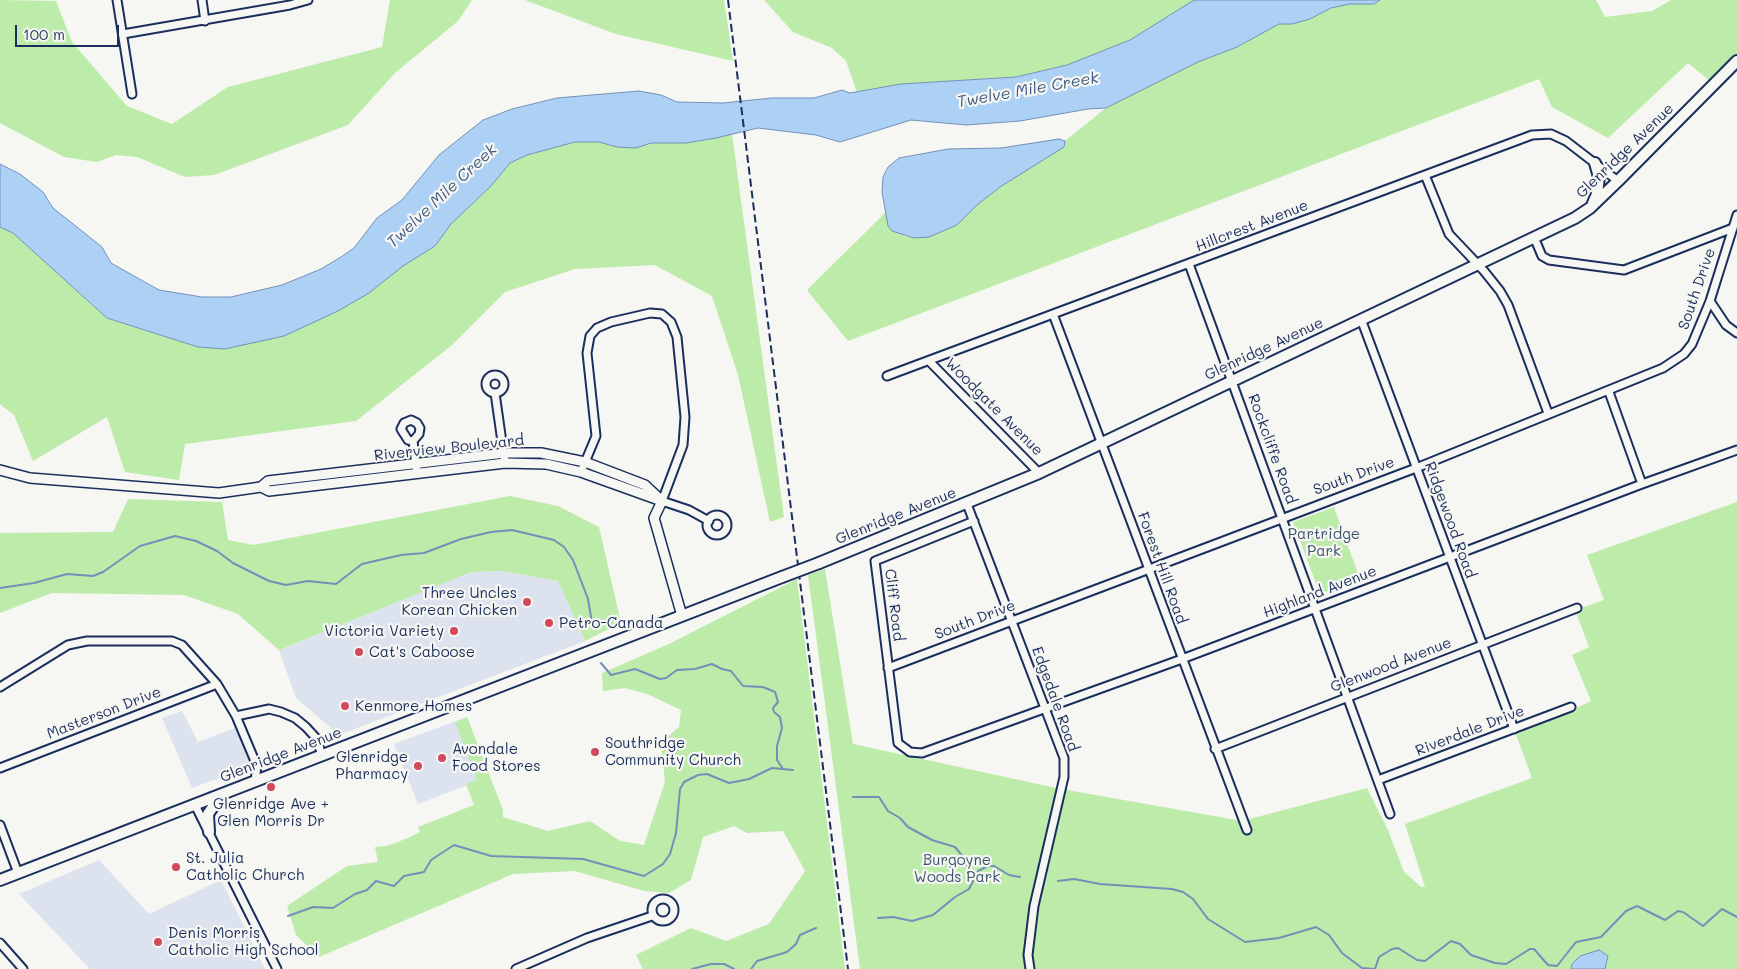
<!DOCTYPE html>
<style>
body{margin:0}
#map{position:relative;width:1737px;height:969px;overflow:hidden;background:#f6f6f2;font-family:Mali,sans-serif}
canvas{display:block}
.scale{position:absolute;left:15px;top:25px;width:104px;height:22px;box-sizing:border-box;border:2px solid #1b2f5e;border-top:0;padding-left:6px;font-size:15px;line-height:18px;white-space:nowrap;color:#1b2f5e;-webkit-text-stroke:4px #f6f6f2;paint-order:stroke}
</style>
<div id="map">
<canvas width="1737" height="969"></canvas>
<div class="scale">100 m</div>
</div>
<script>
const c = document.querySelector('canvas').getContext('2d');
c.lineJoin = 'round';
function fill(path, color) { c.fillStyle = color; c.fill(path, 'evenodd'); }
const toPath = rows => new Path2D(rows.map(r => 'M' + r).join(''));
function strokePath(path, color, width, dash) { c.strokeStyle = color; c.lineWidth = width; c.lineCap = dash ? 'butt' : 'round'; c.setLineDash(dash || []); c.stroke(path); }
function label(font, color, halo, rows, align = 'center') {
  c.font = font + ' Mali,sans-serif'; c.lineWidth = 4.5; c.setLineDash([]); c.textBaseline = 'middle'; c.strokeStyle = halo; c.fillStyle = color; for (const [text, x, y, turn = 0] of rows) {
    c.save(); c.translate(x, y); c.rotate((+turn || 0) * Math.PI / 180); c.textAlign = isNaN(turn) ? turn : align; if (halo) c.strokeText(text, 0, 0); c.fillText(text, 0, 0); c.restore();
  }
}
fill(toPath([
 [502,571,558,581,585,641,339,735,296,698,279,650,471,572],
 [182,711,198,742,235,728,251,766,192,788,162,718],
 [467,717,488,777,418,804,394,744],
 [99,860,149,914,221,880,265,969,90,969,19,894]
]), '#dce3ee');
fill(toPath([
 [0,0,56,1,72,42,127,106,172,124,228,87,382,47,390,0,472,0,458,21,395,73,348,125,214,175,185,177,137,157,116,155,97,162,64,157,0,123],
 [525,0,724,0,733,61,616,34],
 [764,0,1194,0,1130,40,1067,65,1016,77,901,84,857,92,846,61,832,48,793,32],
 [1380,0,1596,0,1605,17,1652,11,1671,0,1737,0,1737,59,1716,86,1688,63,1608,138,1552,107,1539,79,848,341,807,290,887,211,892,226,906,237,915,235,1040,161,1106,108,1198,62,1237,47,1279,24,1292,24,1310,19,1331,8,1350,4,1374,4],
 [732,134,784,517,770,522,738,375,712,296,655,265,575,269,505,292,452,345,356,421,185,444,179,480,125,472,107,417,33,461,14,415,0,404,0,227,13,233,107,318,198,347,225,349,403,266,435,246,451,224,491,186,510,163,527,155,575,142,599,142,617,147,636,148,651,143,686,143],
 [510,496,558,506,599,527,621,623,585,641,558,581,502,571,471,572,279,650,238,614,184,595,52,593,0,613,0,533,113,532,128,499,222,502,228,540,253,545],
 [1737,502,1737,969,860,969,808,575,825,569,853,744,1056,788,1242,821,1367,788,1388,830,1404,872,1421,887,1425,887,1405,824,1532,778,1514,729,1572,710,1591,701,1572,655,1589,647,1575,610,1604,600,1587,555],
 [1334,507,1360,579,1320,594,1293,522],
 [797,579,845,969,643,969,636,955,691,928,726,941,769,924,805,871,783,831,747,833,734,826,703,837,691,880,669,893,644,891,575,871,513,874,319,957,296,935,287,906,347,866,378,862,375,847,387,846,408,838,420,832,418,827,474,805,466,784,477,780,455,722,467,717,503,810,503,817,548,831,590,821,620,841,644,845,665,782,661,743,679,727,681,710,647,694,625,688,603,691,602,673,669,644]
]), '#bdeba9');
const water = toPath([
 [1194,0,1380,0,1374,4,1350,4,1331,8,1310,19,1292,24,1279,24,1237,47,1198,62,1106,108,1088,109,1020,121,966,125,911,120,840,142,816,135,758,128,716,138,686,143,651,143,636,148,617,147,599,142,575,142,527,155,510,163,491,186,451,224,435,246,403,266,369,293,338,311,284,336,225,349,198,347,107,318,13,233,0,227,0,164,20,174,43,192,53,208,102,247,111,263,159,290,202,297,231,297,282,285,321,269,341,257,354,248,377,218,402,200,439,155,483,120,512,109,557,98,639,91,661,95,677,102,723,103,772,98,814,98,842,90,850,93,901,84,1016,77,1067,65,1130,40,1194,0],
 [1059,139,1065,141,1064,147,1000,187,977,205,957,225,929,237,914,238,892,231,888,226,882,192,883,177,888,167,899,158,948,149,1001,148,1059,139],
 [1599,950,1608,956,1605,969,1571,969,1572,964,1580,956,1599,950]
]);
fill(water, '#add1f5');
strokePath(water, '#7390b9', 1);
strokePath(toPath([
 [0,588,34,583,67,574,93,576,103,572,140,546,175,536,196,541,217,551,233,563,269,581,286,585,308,581,336,584,362,564,401,555,424,553,461,539,491,532,512,530,554,540,564,547,573,560,588,599,592,623],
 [601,663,611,675,635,669,660,679,666,678,677,670,695,669,712,664,722,669,731,671,743,686,763,687,775,692,778,702,773,708,774,712,780,717,782,728,777,746,777,760,783,769],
 [853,797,879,797,888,811,900,818,908,827,932,840,955,847,964,858,971,875,977,873],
 [1058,881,1074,879,1100,884,1172,889,1183,892,1193,899,1208,919,1245,942,1279,938,1316,927,1329,935,1342,953,1362,968,1375,969,1379,957,1392,949,1398,948,1417,960,1425,961,1451,941,1460,944,1471,955,1495,963,1506,964,1530,949,1534,949,1548,965,1557,966,1576,942,1601,937,1626,911,1637,906,1665,920,1678,911,1683,912,1703,926,1722,909,1737,917],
 [288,916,313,907,333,908,355,894,367,890,376,881,394,886,404,876,424,872,431,860,454,845,491,856,583,859,644,876,663,864,670,854,676,833,680,789,684,782,698,775,707,774,729,783,749,779,772,768,793,770],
 [878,918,893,917,912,921,933,915,955,897,969,889,978,871,988,866,994,866,1009,875,1020,877],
 [692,969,711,964,724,964,734,969],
 [751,969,757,961,787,952,796,944,800,935,816,928]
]), '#7390b9', 2);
const minor = toPath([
 [117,0,132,94],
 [202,0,205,21],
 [123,34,290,5,308,0],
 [1425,175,1449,234,1484,271,1500,291,1508,305,1548,413],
 [1534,237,1542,256,1549,260,1624,270,1733,228],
 [1189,264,1390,814],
 [1710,301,1726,325,1737,333],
 [1053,314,1247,830],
 [1361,319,1514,729],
 [929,361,1039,473],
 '486 384a9 9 0 1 1 18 0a9 9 0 1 1-18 0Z',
 [887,376,1532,135,1551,134,1566,141,1618,181],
 [1609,392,1642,484],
 [495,393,505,463],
 [413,441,408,440,401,429,404,423,411,420,417,423,420,428,419,434,413,441,417,473],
 [581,472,596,436,587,353,590,336,597,328,611,322,650,313,662,314,671,322,677,337,685,417,683,445,662,501,689,510,709,521],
 [967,504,1064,758,1064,777,1034,906,1028,955,1030,969],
 '707 525a10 10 0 1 1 20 0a10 10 0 1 1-20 0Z',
 [974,521,875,561,898,743,910,752,922,753,1182,659,1642,484,1737,450],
 [888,668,1416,468,1663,368,1684,354,1692,344,1710,301,1737,215],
 [0,687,68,645,87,641,172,641,182,645,217,684,236,716,257,766,255,781],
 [236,716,269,709,281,712,295,718,306,727,316,738,322,755],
 [1215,749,1577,608],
 [0,768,217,684],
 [1378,780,1571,707],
 [195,805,277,969],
 [0,825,18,873],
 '652 910a11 11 0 1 1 22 0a11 11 0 1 1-22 0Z',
 [0,943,23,969],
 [516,969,587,938,652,916]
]);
const tertiary = toPath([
 [0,470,30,478,219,493,261,487,268,481,505,453,541,453,585,462,645,485,662,501],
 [261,487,269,491,505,463,546,464,581,472,659,500],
 [662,501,654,518,682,616]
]);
const secondary = toPath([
 [1593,203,1597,194,1599,177,1595,163],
 [819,563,1039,473,1575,218,1590,208,1618,181,1737,61],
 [209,832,208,814,221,795],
 [0,880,782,577]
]);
strokePath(minor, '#1b2f5e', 11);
strokePath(tertiary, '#1b2f5e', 12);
strokePath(secondary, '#1b2f5e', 14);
strokePath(minor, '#f6f6f2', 7);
strokePath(tertiary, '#f6f6f2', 9);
strokePath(secondary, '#f6f6f2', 10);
strokePath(toPath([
 [728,0,848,969]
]), '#1b2f5e', 2, [8, 4]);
const secondaryBridge = toPath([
 [782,577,819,563]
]);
strokePath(secondaryBridge, '#1b2f5e', 14, []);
strokePath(secondaryBridge, '#f6f6f2', 10);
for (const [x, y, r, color] of [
 [527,602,5,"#d1495b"],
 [549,623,5,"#d1495b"],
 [454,631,5,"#d1495b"],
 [359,652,5,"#d1495b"],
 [345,706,5,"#d1495b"],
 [595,752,5,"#d1495b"],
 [442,758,5,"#d1495b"],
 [418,766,5,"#d1495b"],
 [271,787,5,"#d1495b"],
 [176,867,5,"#d1495b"],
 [158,942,5,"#d1495b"]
]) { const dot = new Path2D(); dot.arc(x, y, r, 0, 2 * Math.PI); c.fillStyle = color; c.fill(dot); strokePath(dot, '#f6f6f2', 2); }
label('15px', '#1b2f5e', '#f6f6f2', [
 ["Glenridge Avenue",1625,151,-44],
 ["Hillcrest Avenue",1252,226,-21],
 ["South Drive",1697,289,-71],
 ["Glenridge Avenue",1264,349,-25],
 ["Woodgate Avenue",994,407,45],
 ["Riverview Boulevard",449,448,-6],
 ["Rockcliffe Road",1272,449,70],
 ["South Drive",1354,476,-20],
 ["Glenridge Avenue",896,516,-22],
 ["Ridgewood Road",1450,520,70],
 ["Forest Hill Road",1162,568,70],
 ["Highland Avenue",1320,592,-21],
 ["Cliff Road",894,605,83],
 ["South Drive",975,620,-21],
 ["Glenwood Avenue",1391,665,-21],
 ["Edgedale Road",1055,699,70],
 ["Masterson Drive",104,713,-21],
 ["Riverdale Drive",1470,731,-21],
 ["Glenridge Avenue",281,755,-21]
]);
label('15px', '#3b556d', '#f6f6f2', [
 ["Partridge",1324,534],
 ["Park",1324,551],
 ["Burgoyne",957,860],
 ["Woods Park",957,877]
]);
label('15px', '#1b2f5e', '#f6f6f2', [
 ["Three Uncles",517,593,"right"],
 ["Korean Chicken",517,610,"right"],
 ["Petro-Canada",559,623],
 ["Victoria Variety",444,631,"right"],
 ["Cat's Caboose",369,652],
 ["Kenmore Homes",355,706],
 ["Southridge",605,743],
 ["Community Church",605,760],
 ["Avondale",452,749],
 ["Food Stores",452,766],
 ["Glenridge",408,757,"right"],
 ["Pharmacy",408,774,"right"],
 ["Glenridge Ave +",271,804,"center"],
 ["Glen Morris Dr",271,821,"center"],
 ["St. Julia",186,858],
 ["Catholic Church",186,875],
 ["Denis Morris",168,933],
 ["Catholic High School",168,950]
], 'left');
label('italic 16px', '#405884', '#f6f6f2', [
 ["Twelve Mile Creek",1028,90,-10],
 ["Twelve Mile Creek",442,196,-43]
]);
</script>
